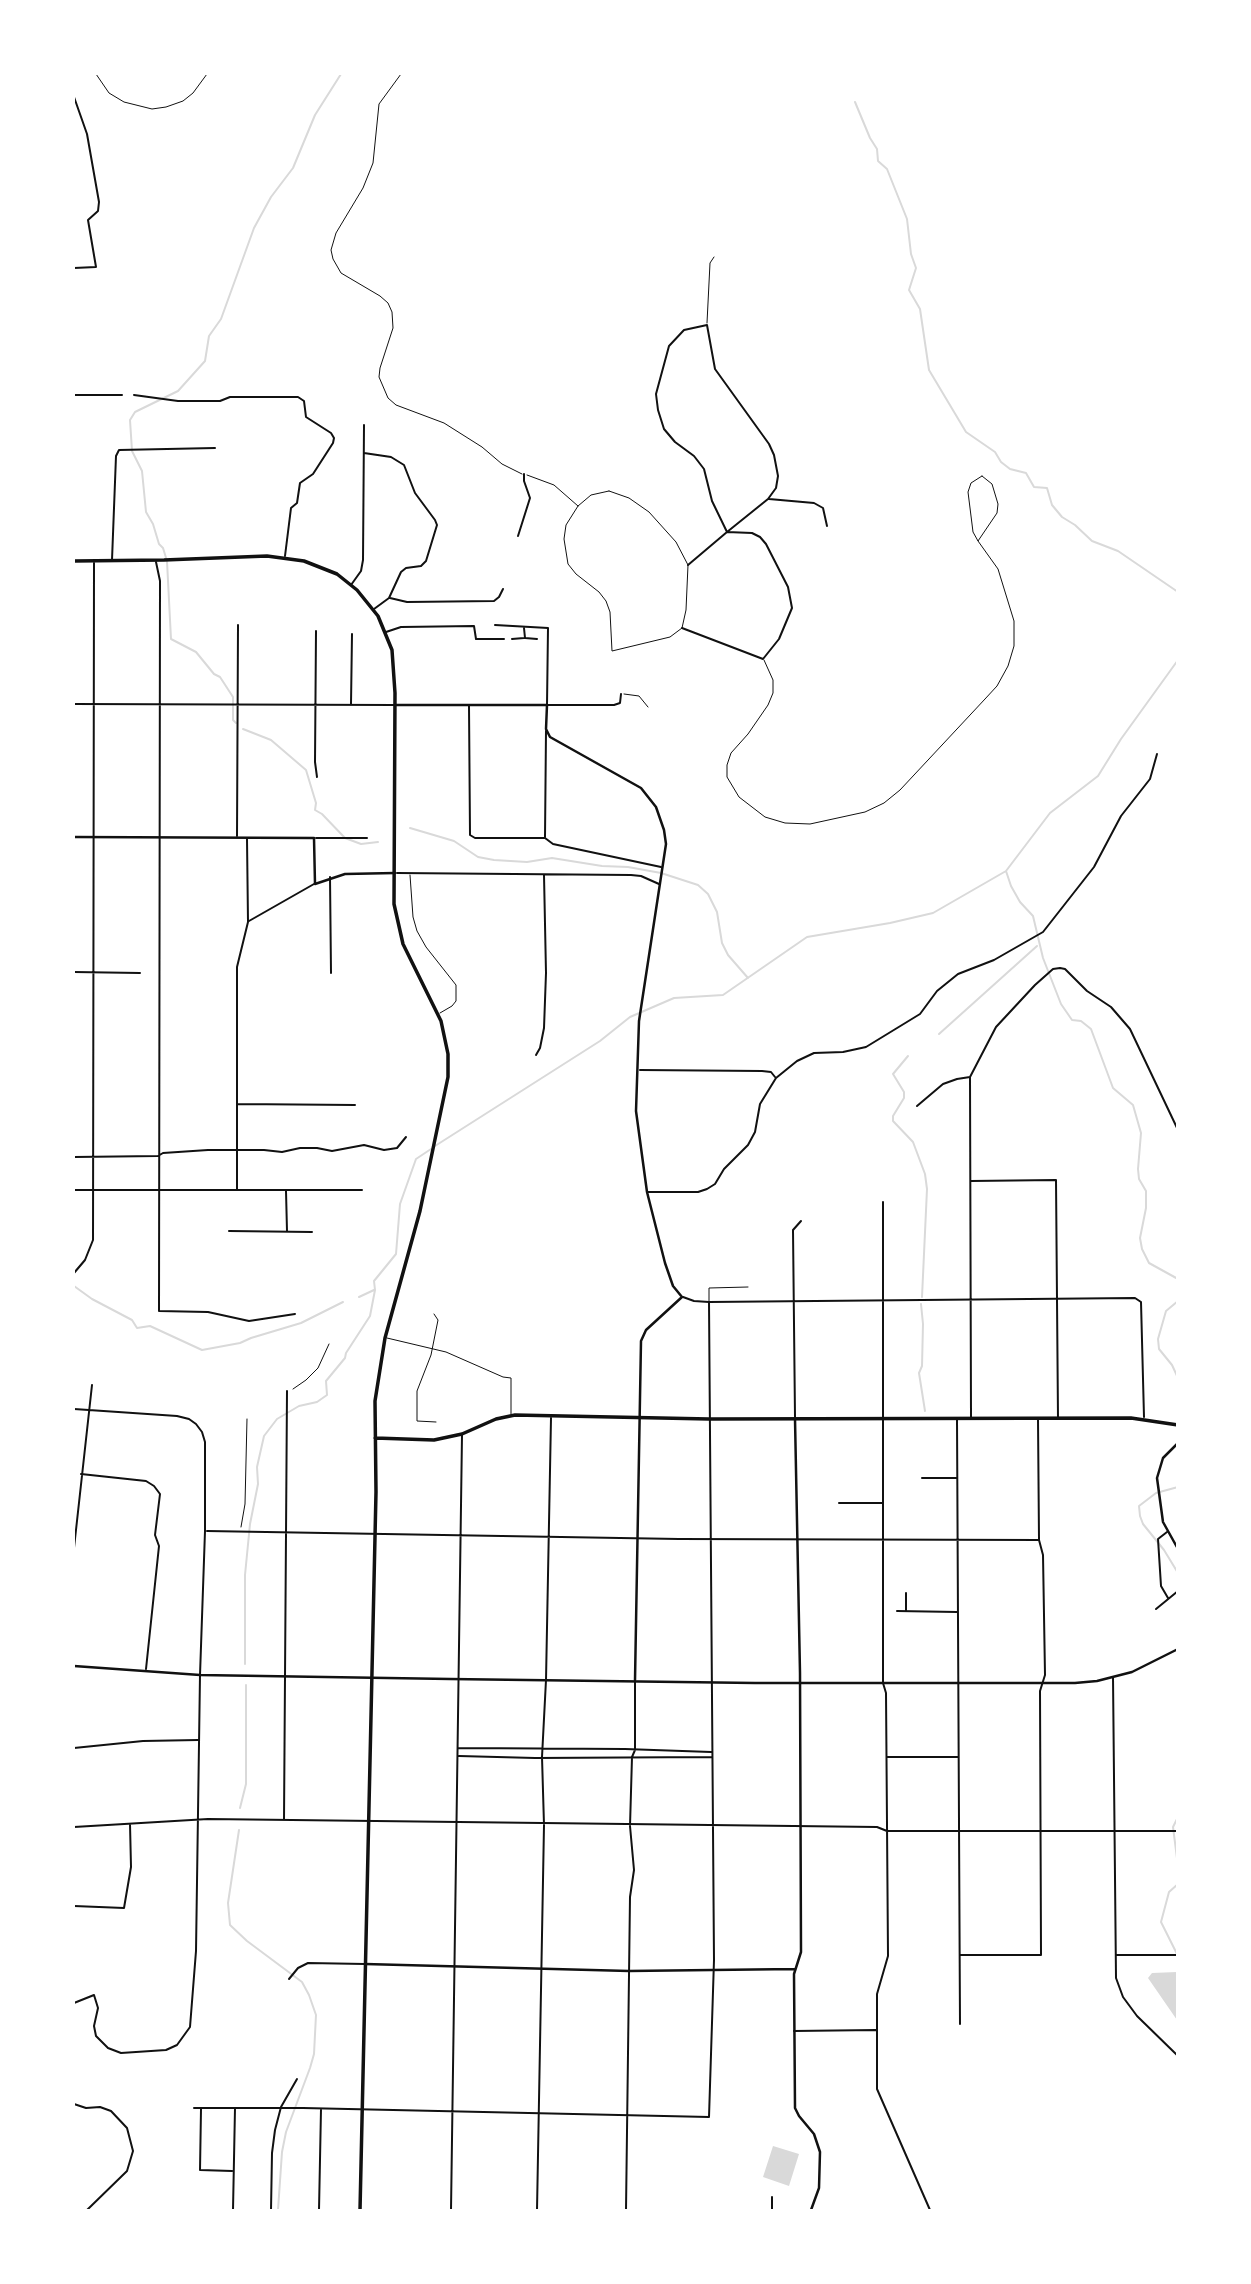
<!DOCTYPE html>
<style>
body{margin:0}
#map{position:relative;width:1251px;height:2284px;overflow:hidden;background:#fff;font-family:"Titillium Web",sans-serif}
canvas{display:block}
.frame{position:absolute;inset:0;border:75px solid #fff;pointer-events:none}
</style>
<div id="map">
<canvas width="1251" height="2284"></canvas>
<div class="frame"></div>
</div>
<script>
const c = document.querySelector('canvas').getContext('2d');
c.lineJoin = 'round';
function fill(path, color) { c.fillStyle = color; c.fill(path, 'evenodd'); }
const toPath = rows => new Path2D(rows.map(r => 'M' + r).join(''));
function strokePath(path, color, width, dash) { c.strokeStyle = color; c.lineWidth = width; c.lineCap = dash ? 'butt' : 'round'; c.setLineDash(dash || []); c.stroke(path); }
fill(toPath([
 [1177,1972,1178,1972,1177,2020,1148,1978,1152,1973],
 [773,2146,799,2154,789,2186,763,2177]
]), '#d9d9d9');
strokePath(toPath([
 [855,102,870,138,877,149,878,161,887,169,907,219,911,254,916,268,909,290,920,309,929,370,966,432,995,452,1001,462,1010,469,1026,473,1034,487,1047,488,1052,505,1062,517,1075,525,1092,541,1118,551,1178,592],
 [236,723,233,720,233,697,220,677,214,674,196,652,171,639,167,561,163,548,159,544,153,524,146,512,142,471,132,451,130,420,135,412,178,391,205,361,209,336,221,319,254,228,271,197,293,168,315,115,341,74],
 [243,729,271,740,306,770,316,803,315,810,322,814,345,838,361,844,378,842],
 [410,828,454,841,478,857,494,860,527,862,552,858,602,866,628,867,661,873,698,885,708,894,717,912,722,943,728,955,748,978],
 [1006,871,1011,886,1020,902,1033,916,1043,958,1061,1004,1072,1020,1081,1021,1091,1029,1113,1088,1133,1105,1141,1133,1138,1169,1139,1179,1146,1191,1146,1208,1140,1238,1142,1249,1149,1263,1178,1279],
 [939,1034,1037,946],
 [908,1056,893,1074,904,1092,904,1098,893,1116,893,1121,913,1142,925,1174,927,1189,922,1297],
 [435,1146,600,1041,630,1017,674,998,723,995,807,937,890,923,933,913,1006,871,1050,813,1098,776,1121,739,1178,660],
 [74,1286,92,1299,132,1320,137,1328,150,1326,202,1350,240,1343,251,1338,301,1323,343,1302],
 [359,1297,374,1290],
 [1178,1301,1166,1311,1158,1339,1159,1349,1172,1365,1178,1378],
 [921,1304,923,1324,922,1366,919,1373,925,1411],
 [1178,1487,1156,1493,1139,1506,1140,1516,1143,1524,1164,1550,1178,1573],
 [245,1664,245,1575,250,1524,258,1484,257,1467,264,1436,277,1419,299,1406,317,1402,327,1395,326,1381,345,1358,346,1353,370,1316,375,1290,374,1281,396,1254,400,1204,416,1159,431,1149],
 [240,1808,246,1784,246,1685],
 [1178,1817,1173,1827,1178,1866],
 [239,1830,228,1903,230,1925,247,1941,302,1982,309,1995,316,2015,314,2054,310,2068,286,2132,282,2152,278,2210],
 [1178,1884,1169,1892,1161,1922,1178,1956]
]), '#d9d9d9', 2);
strokePath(toPath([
 [96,74,109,93,124,102,152,109,166,107,183,101,193,93,207,74],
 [401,74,379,104,373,163,363,188,336,233,331,250,333,259,341,273,380,296,388,303,392,312,393,328,380,368,379,377,388,398,396,405,444,423,482,447,502,464,522,474],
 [707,323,710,263,714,257],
 [527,475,554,485,578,506],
 [982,476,992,484,998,504,997,513,978,541,973,532,968,492,971,483,982,476],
 [609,491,629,498,649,512,676,542,688,565,686,610,682,628,670,637,612,651,610,612,606,601,599,592,576,574,568,564,564,539,566,525,578,506,591,495,609,491],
 [764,660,773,680,773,693,768,705,748,734,731,753,727,765,727,777,739,797,765,817,785,823,810,824,865,812,884,803,900,790,985,699,997,686,1008,666,1014,646,1014,621,998,569,978,541],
 [624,694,639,696,648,707],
 [410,875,413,917,417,931,426,947,456,985,456,1001,452,1006,440,1013],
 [709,1302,709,1288,748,1287],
 [434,1314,438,1320,431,1355,417,1391,417,1421,436,1422],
 [387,1338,446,1352,503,1377,511,1378,511,1414],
 [293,1389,306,1380,318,1368,329,1344],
 [241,1527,245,1504,247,1419]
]), '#111', 1);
strokePath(toPath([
 [74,97,87,134,99,202,98,211,88,220,96,267,74,268],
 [707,325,715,369,769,444,774,455,778,476,776,488,768,499,727,532,712,501,704,469,694,456,675,442,664,429,658,410,656,394,669,346,684,330,707,325],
 [74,395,122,395],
 [134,395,178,401,220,401,230,397,298,397,304,401,306,417,331,433,334,438,333,443,313,474,300,483,297,503,291,508,285,556],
 [364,453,391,457,404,465,415,493,435,520,437,525,426,561,421,566,406,568,401,572,389,598,374,609],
 [769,499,814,503,823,508,827,526],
 [518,536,530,498,524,481,524,474],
 [112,560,116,456,119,450,215,448],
 [156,562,160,581,159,1311,208,1312,249,1321,295,1314],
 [351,585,361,571,363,560,364,425],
 [390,598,407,602,494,601,499,597,503,589],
 [495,625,548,628,547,705,614,705,620,703,621,694],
 [524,628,525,638,537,639],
 [682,628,763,659,779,639,792,608,788,587,766,544,760,537,752,533,727,532,688,565],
 [316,631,315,762,317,777],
 [386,632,401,627,474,626,476,639,504,639],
 [512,639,524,638],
 [74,704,394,705],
 [351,704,352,634],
 [469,706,470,835,475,838,545,838,553,844,661,867],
 [237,836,238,625],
 [545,837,546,731],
 [316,838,367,838],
 [397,873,631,875,641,876,659,884],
 [330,877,331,973],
 [249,921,314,884],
 [74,972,140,973],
 [536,1055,540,1048,544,1028,546,973,544,875],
 [640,1070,762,1071,771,1072,775,1077],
 [237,1104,355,1105],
 [917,1106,943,1084,957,1079,970,1077],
 [74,1157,158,1156,163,1153,208,1150,264,1150,282,1152,300,1148,317,1148,332,1151,364,1145,384,1150,397,1148,406,1137],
 [971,1181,1056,1180,1058,1419],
 [74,1190,362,1190],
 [237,1190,237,967,248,922,247,839],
 [286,1191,287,1231],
 [648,1192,698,1192,707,1189,715,1184,724,1169,748,1145,755,1132,760,1104,776,1078,797,1061,814,1053,843,1052,866,1047,920,1014,937,991,958,974,994,960,1043,932,1094,867,1121,816,1150,779,1157,754],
 [883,1202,883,1683,886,1693,888,1956,877,1994,877,2089,930,2210],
 [229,1231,312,1232],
 [74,1273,85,1260,93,1240,94,563],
 [683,1297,694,1301,709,1302,1135,1298,1141,1302,1144,1417],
 [74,1409,177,1416,189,1419,196,1424,202,1432,205,1442,205,1531,200,1675,196,1951,190,2027,177,2045,166,2050,121,2053,108,2048,96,2036,94,2026,98,2008,94,1995,74,2003],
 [795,1417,793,1230,801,1221],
 [971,1418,970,1077,996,1027,1035,985,1053,969,1060,968,1065,969,1087,991,1111,1007,1130,1029,1178,1130],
 [957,1419,960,2024],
 [81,1474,146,1481,154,1486,160,1494,155,1535,159,1546,146,1669],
 [922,1478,956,1478],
 [839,1503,883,1503],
 [207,1531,679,1539,1039,1540],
 [1167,1532,1158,1539,1161,1586,1168,1598],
 [74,1548,92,1385],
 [906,1593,906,1610],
 [1156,1609,1178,1591],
 [897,1611,957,1612],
 [1113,1677,1116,1978,1123,1997,1137,2016,1178,2056],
 [74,1748,143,1741,198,1740],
 [458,1748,625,1749,711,1752],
 [459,1756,535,1758,712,1757],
 [887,1757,958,1757],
 [284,1820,287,1391],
 [74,1827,208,1819,877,1827,887,1831,1178,1831],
 [74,1906,124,1908,131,1867,130,1824],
 [960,1955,1041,1955,1040,1691,1045,1675,1043,1555,1039,1540,1038,1419],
 [1116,1955,1178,1955],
 [289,1979,298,1968,308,1963,365,1964],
 [794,2031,876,2030],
 [74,2104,86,2108,100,2107,111,2111,127,2128,133,2151,127,2171,87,2210],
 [194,2108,303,2108,709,2117,714,1960,709,1302],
 [201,2109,200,2170,232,2171],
 [233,2210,235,2108],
 [271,2210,272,2153,275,2130,281,2107,297,2079],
 [319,2210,321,2109],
 [451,2210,462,1435],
 [537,2210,544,1825,542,1757,546,1680,551,1418],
 [626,2210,630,1897,634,1870,630,1826,632,1757,635,1750,635,1681],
 [772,2210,772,2197]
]), '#111', 2);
strokePath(toPath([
 [395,705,547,705,546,729,550,737,641,788,656,807,664,830,666,844,639,1021,636,1111,647,1192,665,1263,673,1286,682,1297,646,1330,641,1341,635,1680],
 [74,837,314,838,315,884,345,874,395,873],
 [795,1419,800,1673,801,1952,794,1974,795,2108,799,2116,814,2134,820,2152,819,2188,811,2210],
 [1178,1443,1163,1458,1157,1478,1163,1522,1178,1549],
 [365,1964,629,1971,795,1969]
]), '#111', 2.5);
strokePath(toPath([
 [74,1666,200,1675,450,1679,755,1683,1075,1683,1097,1681,1132,1672,1178,1649]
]), '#111', 2.5);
strokePath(toPath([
 [74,561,164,560,267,556,304,561,337,574,357,590,378,616,392,650,395,693,394,904,403,944,441,1021,448,1054,448,1077,420,1211,385,1338,375,1401,376,1492,360,2210],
 [375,1438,434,1440,462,1434,496,1419,515,1415,709,1419,1131,1418,1178,1425]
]), '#111', 3.5);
</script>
